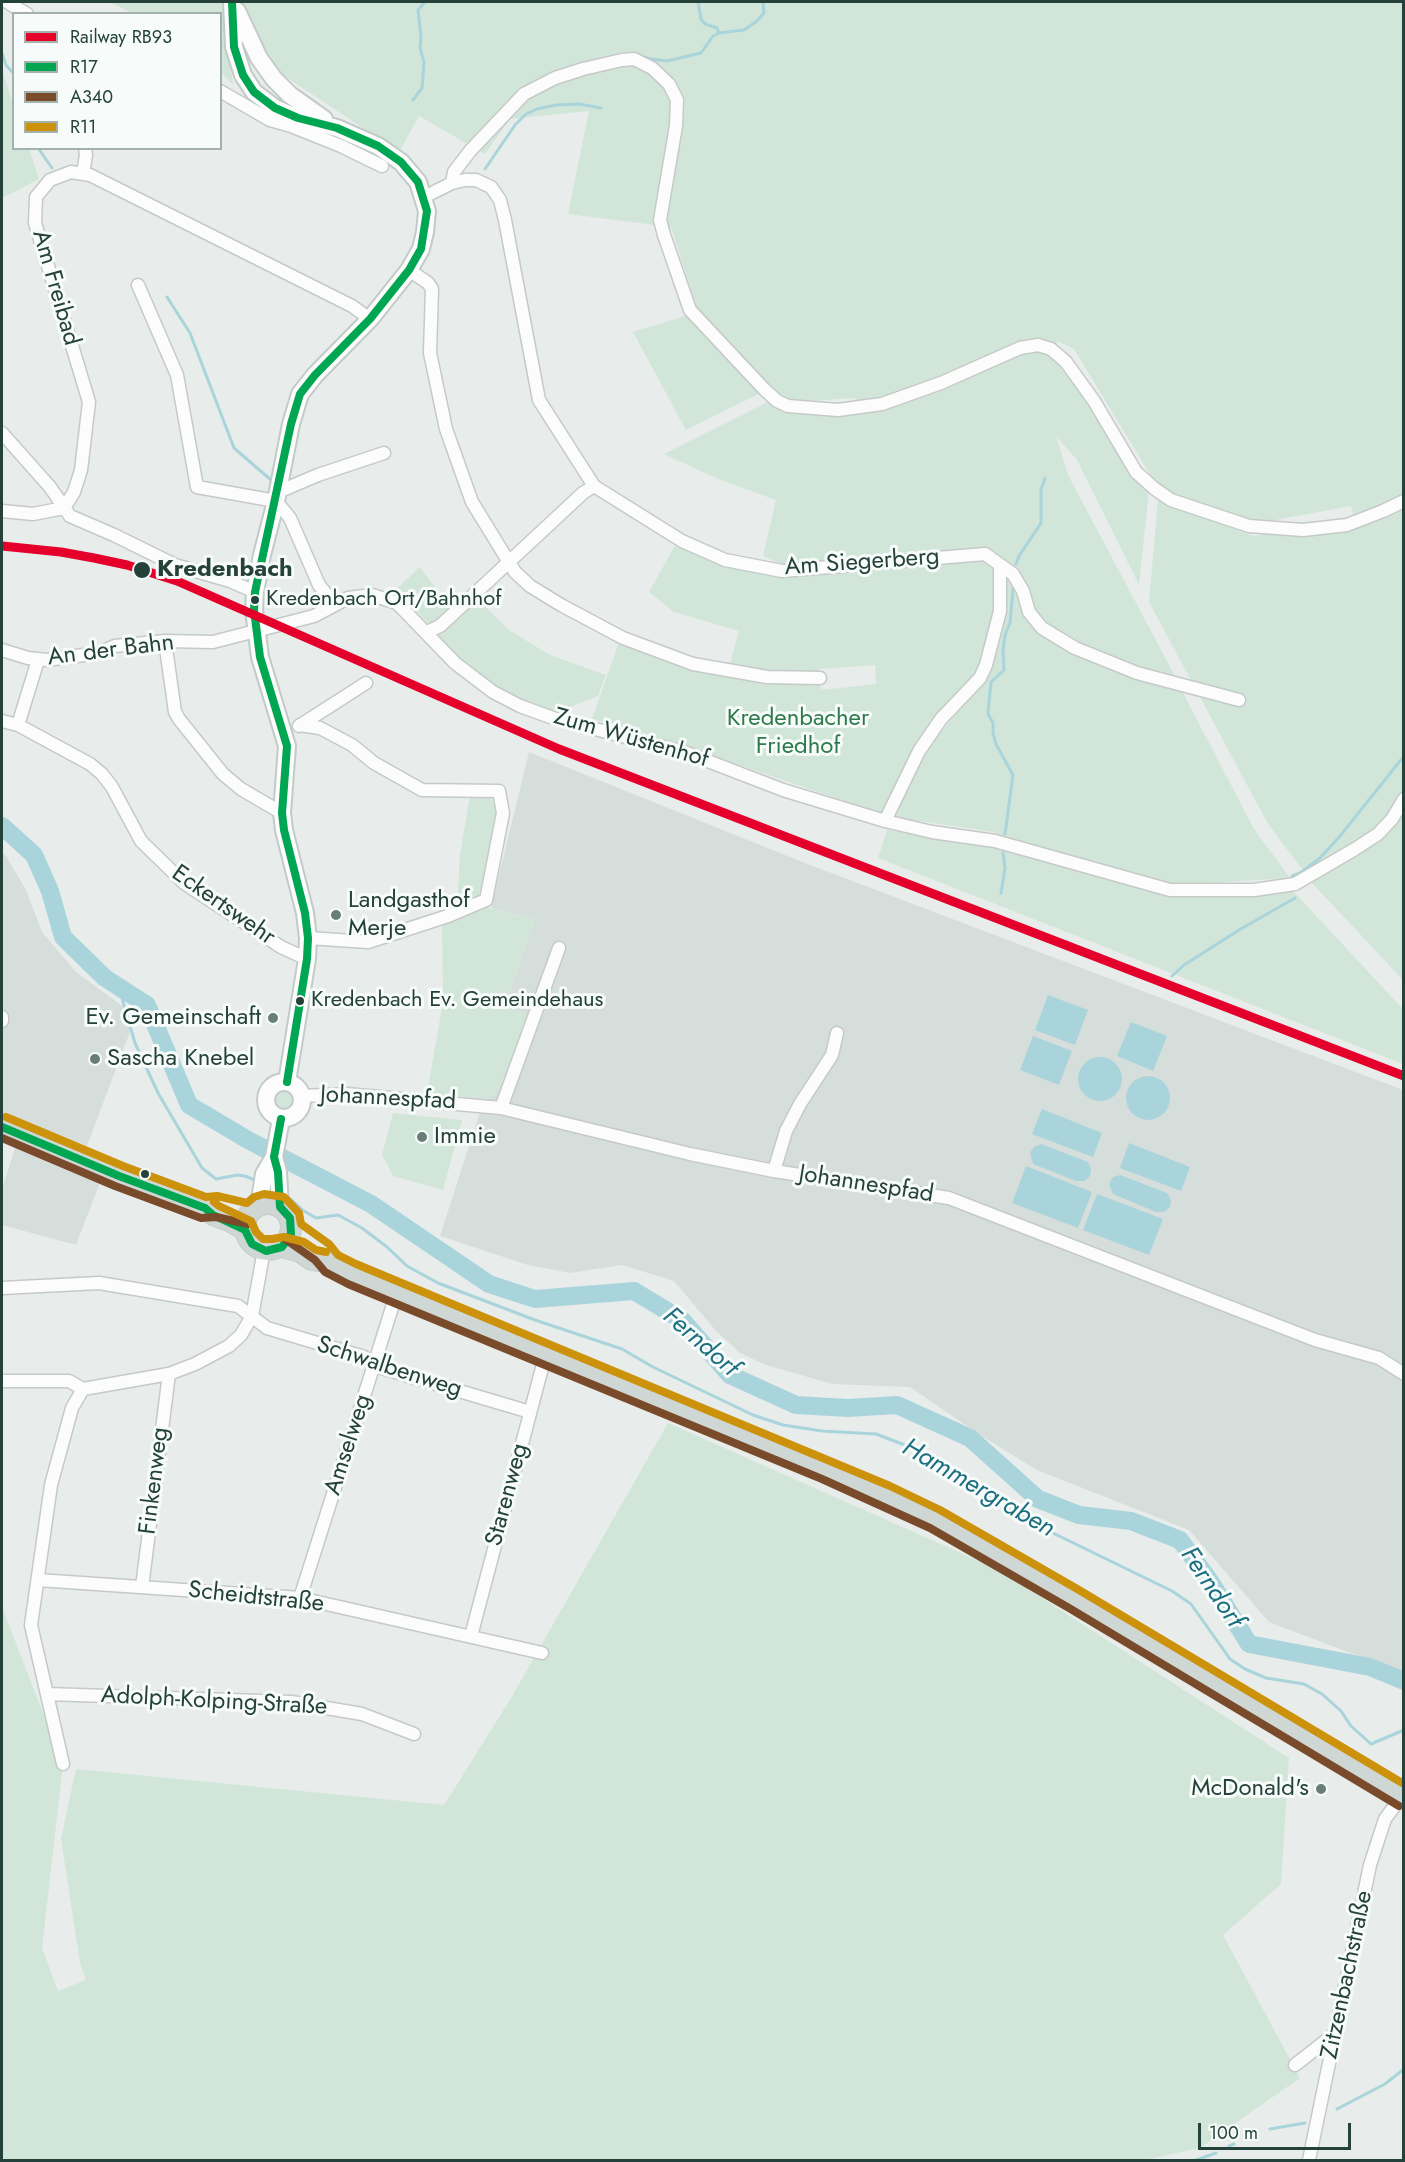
<!DOCTYPE html>
<meta charset="utf-8">
<style>
body{margin:0}
#map{position:relative;width:1405px;height:2162px;overflow:hidden;background:#e8edeb;font-family:Jost,sans-serif}
canvas{display:block}
.frame{position:absolute;inset:0;border:3px solid #24423a;pointer-events:none}
.legend{position:absolute;left:12px;top:12px;width:210px;height:138px;box-sizing:border-box;background:#f7fbf9;border:2px solid #a3b1ad;margin:0;padding:8px 10px;list-style:none;font-size:18px;color:#24423a}
.legend li{display:flex;align-items:center;gap:12px;height:30px}
.legend b{width:30px;border:2px solid #a3b1ad}
.scale{position:absolute;left:1198px;top:2123px;width:153px;height:27px;box-sizing:border-box;border:3px solid #24423a;border-top:0;padding-left:8px;font-size:18px;line-height:21px;white-space:nowrap;color:#24423a;-webkit-text-stroke:4px #f7fbf9;paint-order:stroke}
</style>
<div id="map">
<canvas width="1405" height="2162"></canvas>
<div class="frame"></div>
<ul class="legend">
<li><b style="height:8px;background:#e4002b"></b>Railway RB93</li>
<li><b style="height:8px;background:#00a651"></b>R17</li>
<li><b style="height:8px;background:#7a4b2a"></b>A340</li>
<li><b style="height:8px;background:#cd920c"></b>R11</li>
</ul>
<div class="scale">100 m</div>
</div>
<script>
const c = document.querySelector('canvas').getContext('2d');
c.lineJoin = 'round';
function fill(path, color) { c.fillStyle = color; c.fill(path, 'evenodd'); }
const toPath = rows => new Path2D(rows.map(r => 'M' + r).join(''));
function strokePath(path, color, width, dash) { c.strokeStyle = color; c.lineWidth = width; c.lineCap = dash ? 'butt' : 'round'; c.setLineDash(dash || []); c.stroke(path); }
function label(font, color, halo, rows, align = 'center') {
  c.font = font + ' Jost,sans-serif'; c.lineWidth = 6; c.setLineDash([]); c.textBaseline = 'middle'; c.strokeStyle = halo; c.fillStyle = color; for (const [text, x, y, turn = 0] of rows) {
    c.save(); c.translate(x, y); c.rotate((+turn || 0) * Math.PI / 180); c.textAlign = isNaN(turn) ? turn : align; if (halo) c.strokeText(text, 0, 0); c.fillText(text, 0, 0); c.restore();
  }
}
fill(toPath([
 [529,752,805,863,1403,1090,1403,1673,1269,1622,1189,1530,1037,1470,980,1435,910,1387,832,1384,766,1365,740,1353,716,1331,674,1281,622,1265,570,1273,528,1265,440,1236,480,1112,487,1099,491,1097,529,1014,504,1006,535,919,491,908],
 [2,851,6,856,26,890,42,932,76,972,136,1016,87,1146,2,1116],
 [17,1142,100,1182,76,1245,2,1225,2,1189]
]), '#d6dedb');
fill(toPath([
 [109,2,224,2,233,85,221,72,220,14,132,13],
 [239,2,1403,2,1403,980,1311,882,1324,865,1302,869,1268,824,1149,602,1158,500,1253,536,1354,518,1351,506,1254,524,1171,493,1151,476,1074,349,1057,341,1057,356,1149,491,1139,585,1077,460,1056,436,1068,475,1176,678,1147,669,1079,642,1046,624,1037,614,1034,629,1072,654,1182,691,1254,829,1290,878,1171,885,1022,842,993,832,893,817,923,754,977,689,1007,565,984,547,783,565,763,556,776,500,718,479,664,454,768,402,787,411,859,413,855,398,794,402,771,388,686,430,633,332,698,312,671,227,568,214,589,111,510,119,485,154,419,116,399,152,283,75,254,33],
 [2,69,13,104,14,148,29,149,39,179,2,198],
 [677,542,723,566,783,578,982,560,993,569,994,612,975,676,938,716,913,749,882,814,652,735,592,719,619,642,692,668,766,685,772,683,820,684,821,690,876,684,875,665,819,669,819,672,766,672,729,667,739,631,674,612,649,592],
 [420,567,452,611,432,627,403,598,392,593],
 [474,596,509,630,550,655,606,675,598,696,553,714,518,704,458,660,433,635],
 [470,795,491,798,497,809,486,881,478,896,457,906,460,855],
 [887,830,994,846,1172,896,1255,897,1292,890,1403,1009,1403,1064,878,858],
 [481,906,535,919,504,1005,529,1014,503,1086,496,1094,487,1099,427,1093,443,1002,442,921],
 '266 1100a18 18 0 1 1 36 0a18 18 0 1 1-36 0Z',
 [393,1113,462,1120,443,1190,393,1176,382,1155],
 [668,1423,997,1569,1289,1758,1281,1884,1223,1935,1300,2078,1200,2148,1145,2160,2,2160,2,1607,63,1765,42,1948,58,1991,86,1980,80,1963,61,1839,76,1769,444,1805,511,1698]
]), '#d1e6d8');
fill(toPath([
 [1048,995,1088,1010,1075,1045,1035,1030],
 [1131,1022,1167,1036,1153,1071,1117,1056],
 [1033,1036,1072,1051,1059,1085,1020,1070],
 '1078 1079a22 22 0 1 1 44 0a22 22 0 1 1-44 0Z',
 '1126 1098a22 22 0 1 1 44 0a22 22 0 1 1-44 0Z',
 [1042,1109,1102,1133,1093,1157,1032,1134],
 [1129,1143,1190,1167,1181,1191,1120,1168],
 [1041,1144,1088,1162,1091,1169,1090,1176,1084,1181,1076,1181,1033,1164,1030,1153,1034,1147],
 [1026,1166,1092,1192,1078,1228,1012,1203],
 [1120,1175,1167,1193,1171,1200,1170,1207,1164,1212,1156,1212,1113,1194,1109,1184,1113,1177],
 [1097,1194,1163,1219,1149,1255,1083,1230]
]), '#a9d4db');
strokePath(toPath([
 [698,2,701,19,705,24,717,28,719,33],
 [2,53,6,65,14,74],
 [637,55,650,59,655,63],
 [651,59,667,61,701,53,713,36,719,33,744,30,757,21,764,13,763,2],
 [413,100,422,88,423,77,424,62,420,48,421,37,418,10,425,2],
 [38,148,52,168],
 [485,169,515,125,526,114,537,109,556,105,579,104,601,108],
 [167,297,190,333,234,448,271,480],
 [1016,564,1019,556,1041,523,1041,490,1045,478],
 [1005,834,1013,775,996,744,993,733,993,723,988,714,989,702,991,682,1004,670,1003,651,1005,635,1010,623,1013,589],
 [1292,876,1300,873,1320,858,1340,836,1404,756],
 [1001,893,1005,868,1003,853],
 [1172,976,1184,965,1239,930,1295,898],
 [121,989,123,1002,135,1043,158,1093,202,1168,216,1179,237,1175,245,1176,257,1181],
 [285,1194,304,1211,316,1218,338,1215,362,1228,387,1247,407,1266,438,1283,535,1320,622,1349,653,1367,753,1415,783,1425,822,1431,876,1434,923,1452,965,1475,989,1497,1055,1534,1172,1591,1191,1604,1230,1659,1245,1669,1266,1678,1304,1684,1322,1694,1341,1711,1351,1726,1371,1744,1404,1730],
 [1337,2109,1385,2084,1404,2069],
 [1270,2129,1305,2123],
 [1229,2146,1234,2144],
 [1196,2160,1216,2153]
]), '#a9d4db', 3);
strokePath(toPath([
 [2,826,34,855,50,891,63,937,105,978,147,1005,189,1105,248,1140,371,1204,489,1284,535,1299,634,1291,682,1320,730,1375,796,1405,848,1408,897,1405,970,1438,1038,1499,1079,1515,1131,1521,1180,1540,1210,1581,1249,1644,1370,1667,1404,1681]
]), '#a9d4db', 18);
const minor = toPath([
 [7,2,27,14],
 [220,91,270,120,291,126,341,146,382,166],
 [83,174,86,155,85,148],
 [452,183,454,172,470,151,524,94,555,78,583,69,622,60,634,59,652,68,669,84,677,100,676,126,660,220,664,235,690,310,764,389,777,401,788,406,838,410,882,404,941,383,1020,348,1038,345,1051,349,1066,362,1094,401,1136,472,1155,489,1171,500,1249,526,1303,530,1347,525,1383,511,1404,501],
 [424,197,452,183,465,180,476,180,491,187,500,200,505,220,539,400,594,486,682,541,725,560,782,571,985,554,1013,574,1023,591,1029,612,1042,628,1075,648,1137,673,1239,700],
 [409,270,428,283,432,289,430,353,446,429,472,502,515,572,530,586,561,605,623,638,693,664,767,677,820,678],
 [138,285,177,375,197,487,276,501,290,518,319,585,335,605],
 [2,433,50,487,70,516,114,535,175,565,230,581,255,592],
 [278,492,318,475,384,453],
 [2,511,33,514,64,508,74,492,81,470,89,402,35,223,36,197,50,180,71,172,90,175,352,306,370,319],
 [427,632,440,626,583,493,594,486],
 [165,641,175,712,179,719,223,774,241,789,282,813],
 [2,650,28,658,47,660,98,653,115,646,165,641,213,642,314,616,348,598,372,595,397,603,455,663,493,692,520,706,553,718,687,753,783,790,885,821,932,832,995,841,1170,890,1254,890,1295,884,1355,849,1378,834,1392,819,1404,799],
 [2,721,18,725,90,764,102,774,112,787,141,841,184,883,281,947,307,959],
 [18,725,38,660],
 [300,725,320,728,352,745,374,763,422,790,499,791,503,813,486,900,448,916,368,942,308,938],
 [299,726,366,683],
 [885,821,919,751,941,719,980,678,986,665,1000,611,1000,565],
 [2,1017,2,1021],
 [302,1096,346,1094,501,1108,690,1154,774,1171,949,1198,1315,1340,1379,1358,1404,1374],
 [501,1108,559,948],
 [774,1171,786,1131,800,1104,832,1055,837,1033],
 [2,1288,99,1283,238,1306,267,1328,364,1357,375,1366,530,1412],
 [2,1381,69,1381,83,1389],
 [83,1389,169,1374,195,1364,229,1346,241,1335,252,1316,264,1250],
 [38,1580,300,1598,542,1653],
 [142,1587,169,1374],
 [300,1598,397,1292],
 [471,1636,546,1353],
 [47,1694,291,1702,362,1714,414,1734],
 [63,1764,31,1625,51,1485,72,1408,83,1389],
 [1295,2065,1337,2032],
 [1309,2160,1370,1865,1385,1819,1402,1796]
]);
const secondary = toPath([
 [232,2,234,47,243,75,254,92,275,108,298,118,337,128,378,146,401,162,418,182,427,211,425,232,421,249,409,270,370,319,315,375,300,394,291,424,276,501,262,555,255,592,254,610,260,657,287,746,282,813,284,830,305,913,308,938,307,959,287,1082],
 [237,11,259,58,274,79,290,95,324,119],
 '266 1100a18 18 0 1 1 36 0a18 18 0 1 1-36 0Z',
 [274,1157,278,1172,280,1207],
 [259,1206,264,1174,274,1157,281,1119]
]);
const primary = toPath([
 [2,1127,119,1176,205,1208,213,1215,229,1221,245,1230],
 '245 1227a23 23 0 1 1 46 0a23 23 0 1 1-46 0Z',
 [282,1247,300,1252,312,1260,331,1263,352,1274,826,1469,935,1519,1074,1599,1404,1797]
]);
strokePath(minor, '#c5cac8', 15);
strokePath(secondary, '#c3cbc8', 20);
strokePath(primary, '#c3ccc9', 22);
strokePath(minor, '#fcfcfc', 12);
strokePath(secondary, '#fcfcfc', 16);
strokePath(primary, '#cfd7d5', 20);
strokePath(toPath([
 [232,2,234,47,243,75,254,92,275,108,298,118,337,128,378,146,401,162,418,182,427,211,421,249,409,270,370,319,315,375,300,394,291,424,255,592,254,610,260,657,287,746,282,813,284,830,305,913,308,938,307,959,287,1082],
 [2,1127,119,1176,205,1208,213,1215,245,1230,252,1244,266,1251,282,1247,291,1234,290,1218,280,1207,278,1172,274,1157,281,1119]
]), '#00a651', 8);
strokePath(toPath([
 [2,1138,115,1186,201,1218,216,1217,248,1224],
 [285,1239,315,1260,325,1272,348,1284,822,1479,930,1528,1069,1608,1399,1806]
]), '#7a4b2a', 8);
strokePath(toPath([
 [6,1117,123,1166,206,1197,217,1196,247,1203,254,1197,264,1194,284,1197,299,1213,301,1224,329,1244,338,1255,356,1264,890,1486,940,1510,1079,1590,1404,1784],
 [214,1202,219,1206,251,1221,256,1232,263,1239,272,1239,284,1237,304,1242,316,1250,326,1252]
]), '#cd920c', 8);
strokePath(toPath([
 [2,546,61,552,94,558,127,565,177,581,559,749,1404,1076]
]), '#e4002b', 9);
for (const [x, y, r, color] of [
 [142,570,9,"#24423a"],
 [255,600,5,"#24423a"],
 [336,915,6,"#697e78"],
 [300,1001,5,"#24423a"],
 [273,1018,6,"#697e78"],
 [95,1059,6,"#697e78"],
 [422,1137,6,"#697e78"],
 [145,1174,5,"#24423a"],
 [1321,1789,6,"#697e78"]
]) { const dot = new Path2D(); dot.arc(x, y, r, 0, 2 * Math.PI); c.fillStyle = color; c.fill(dot); strokePath(dot, '#f7fbf9', 2); }
label('22px', '#24423a', '#f7fbf9', [
 ["Kredenbach Ort/Bahnhof",266,600],
 ["Kredenbach Ev. Gemeindehaus",311,1001]
], 'left');
label('24px', '#24423a', '#f7fbf9', [
 ["Am Freibad",55,288,74],
 ["Am Siegerberg",862,563,-4],
 ["An der Bahn",111,651,-7],
 ["Zum Wüstenhof",631,739,16],
 ["Eckertswehr",223,906,35],
 ["Johannespfad",388,1099,3],
 ["Johannespfad",866,1185,9],
 ["Schwalbenweg",389,1368,18],
 ["Amselweg",349,1445,-72],
 ["Finkenweg",155,1481,-83],
 ["Starenweg",508,1495,-75],
 ["Scheidtstraße",256,1598,6],
 ["Adolph-Kolping-Straße",214,1702,3],
 ["Zitzenbachstraße",1348,1975,-78]
]);
label('bold 24px', '#24423a', '#f7fbf9', [
 ["Kredenbach",157,570]
], 'left');
label('24px', '#2d7a4b', '#f7fbf9', [
 ["Kredenbacher",798,719],
 ["Friedhof",798,747]
]);
label('24px', '#24423a', '#f7fbf9', [
 ["Landgasthof",348,901],
 ["Merje",348,929],
 ["Ev. Gemeinschaft",261,1018,"right"],
 ["Sascha Knebel",107,1059],
 ["Immie",434,1137],
 ["McDonald's",1309,1789,"right"]
], 'left');
label('italic 26px', '#1c6f80', '#f7fbf9', [
 ["Ferndorf",700,1343,41],
 ["Hammergraben",978,1489,30],
 ["Ferndorf",1211,1588,56]
]);
</script>
